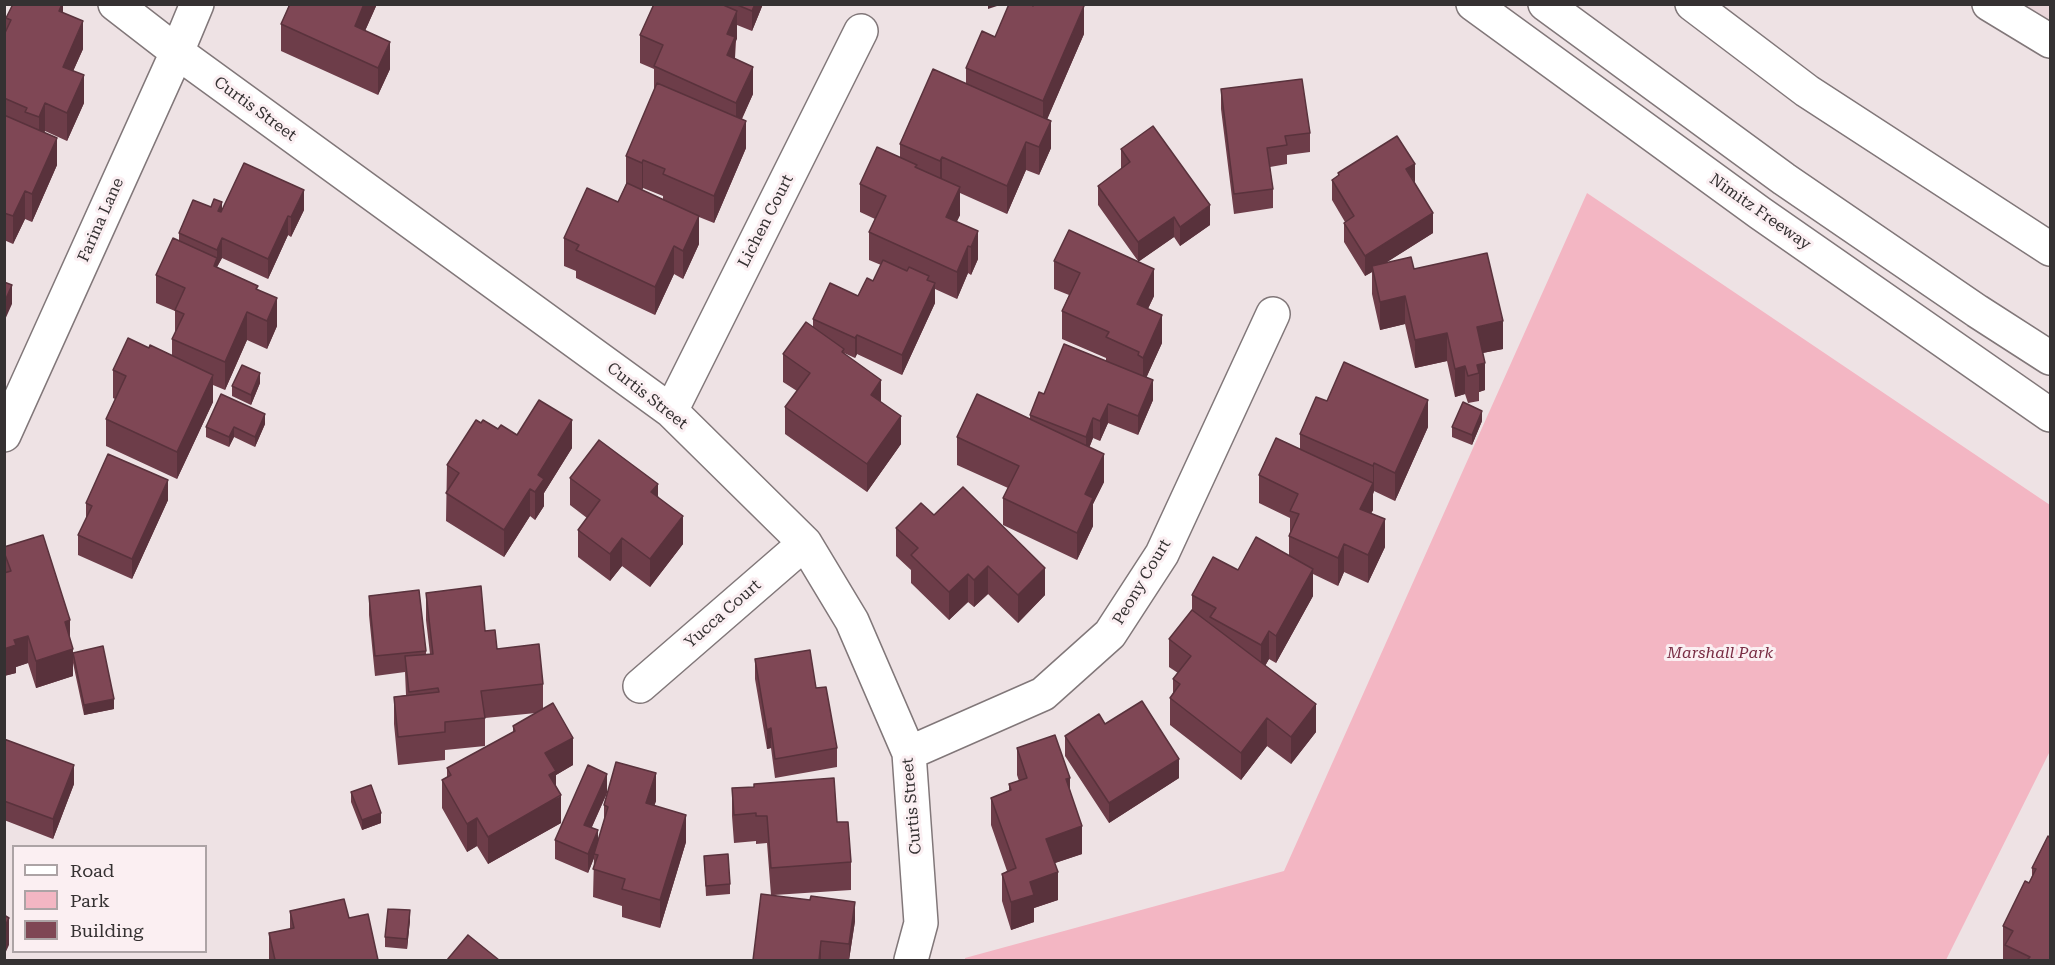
<!DOCTYPE html>
<style>
body{margin:0}
#map{position:relative;width:2055px;height:965px;overflow:hidden;background:#eee2e4;font-family:"Roboto Serif",serif}
canvas{display:block}
.frame{position:absolute;inset:0;border:6px solid #353132;pointer-events:none}
.legend{position:absolute;left:12px;top:845px;width:195px;height:108px;box-sizing:border-box;background:#fbeff2;border:2px solid #aca3a5;margin:0;padding:8px 10px;list-style:none;font-size:18px;color:#353132}
.legend li{display:flex;align-items:center;gap:12px;height:30px}
.legend b{width:30px;border:2px solid #aca3a5}
</style>
<div id="map">
<canvas width="2055" height="965"></canvas>
<div class="frame"></div>
<ul class="legend">
<li><b style="height:8px;background:#fff"></b>Road</li>
<li><b style="height:16px;background:#f3b6c3"></b>Park</li>
<li><b style="height:16px;background:#7f4755"></b>Building</li>
</ul>
</div>
<script>
const c = document.querySelector('canvas').getContext('2d');
c.lineJoin = 'round';
function fill(path, color) { c.fillStyle = color; c.fill(path, 'evenodd'); }
const toPath = rows => new Path2D(rows.map(r => 'M' + r).join(''));
function strokePath(path, color, width, dash) { c.strokeStyle = color; c.lineWidth = width; c.lineCap = dash ? 'butt' : 'round'; c.setLineDash(dash || []); c.stroke(path); }
function label(font, color, halo, rows, align = 'center') {
  c.font = font + ' "Roboto Serif",serif'; c.lineWidth = 6; c.setLineDash([]); c.textBaseline = 'middle'; c.strokeStyle = halo; c.fillStyle = color; for (const [text, x, y, turn = 0] of rows) {
    c.save(); c.translate(x, y); c.rotate((+turn || 0) * Math.PI / 180); c.textAlign = isNaN(turn) ? turn : align; if (halo) c.strokeText(text, 0, 0); c.fillText(text, 0, 0); c.restore();
  }
}
fill(toPath([
 [1997,5,2050,5,2050,37]
]), '#e9d5d9');
fill(toPath([
 [1587,193,2050,505,2050,751,1946,960,965,960,965,958,1284,871]
]), '#f3b6c3');
const minor = toPath([
 [115,4,177,52,671,411,805,543,852,621,909,753,921,923,911,960],
 [671,411,861,31],
 [4,435,177,52,197,4],
 [640,686,805,543],
 [909,753,1043,694,1110,634,1162,554,1273,314]
]);
const tertiary = toPath([
 [1989,4,2050,41]
]);
const motorway = toPath([
 [1473,4,1760,213,2050,415],
 [1545,4,1784,179,1977,311,2050,358],
 [1692,4,1807,91,2050,249]
]);
strokePath(minor, '#817779', 36);
strokePath(tertiary, '#817779', 36);
strokePath(motorway, '#817779', 36);
strokePath(minor, '#fff', 33);
strokePath(tertiary, '#fff', 33);
strokePath(motorway, '#fff', 33);
fill(toPath([
 [63,4,63,13,83,49,73,71,84,103,67,141,45,131,44,132,57,165,32,222,25,219,13,244,4,240,4,35,6,30,6,18],
 [288,4,377,4,365,31,390,69,378,95,281,51,281,24,288,8],
 [654,4,763,4,752,31,737,25,735,58,753,94,742,119,746,148,714,223,699,217,699,244,683,279,674,274,655,315,576,278,576,271,564,266,564,238,618,202,626,184,626,156,654,92,654,69,640,63,640,35],
 [643,188,663,196,663,200,642,190],
 [1084,34,1047,119,1051,148,1039,175,1026,170,1007,214,960,193,960,215,957,221,978,259,971,275,968,273,957,299,935,289,935,303,902,375,857,354,855,358,844,353,881,402,901,444,867,492,785,434,785,407,797,391,783,382,783,354,813,327,813,319,858,296,873,281,881,265,869,260,869,232,875,219,860,212,860,184,900,157,900,144,966,84,966,68,995,37],
 [1221,89,1310,133,1310,152,1287,155,1287,164,1270,167,1273,189,1273,208,1234,214,1221,109],
 [1121,149,1210,225,1180,246,1174,237,1138,262,1154,296,1148,309,1162,343,1146,378,1153,400,1138,435,1108,423,1100,441,1093,438,1089,448,1104,482,1093,504,1093,526,1077,560,1003,525,1003,498,1008,488,957,465,957,437,1030,419,1030,415,1044,394,1106,362,1106,358,1062,339,1062,311,1069,295,1054,289,1054,261,1138,261,1098,205,1098,186,1121,169],
 [1338,173,1415,183,1433,233,1385,263,1414,269,1503,349,1483,353,1485,390,1479,392,1479,401,1468,403,1465,394,1455,397,1447,361,1415,368,1405,324,1380,330,1372,294,1372,272,1365,276,1344,242,1344,223,1345,222,1332,200,1332,180,1338,176],
 [211,207,222,210,304,210,291,237,288,235,268,279,222,258,217,267,258,290,277,326,267,349,247,340,225,390,213,385,213,402,177,479,106,446,106,419,115,399,113,398,113,370,149,348,172,355,172,339,175,333,175,311,156,303,156,275,179,241,179,233],
 [260,383,251,405,232,396,232,386],
 [1327,401,1428,427,1395,501,1374,491,1373,494,1373,510,1371,513,1385,547,1368,583,1344,572,1338,586,1313,574,1313,596,1276,663,1269,659,1265,666,1316,732,1291,764,1267,746,1241,780,1170,725,1170,698,1173,693,1173,679,1178,673,1169,667,1169,639,1192,610,1192,595,1238,570,1289,555,1289,536,1290,532,1290,518,1259,503,1259,475,1300,449,1300,434],
 [1482,421,1472,445,1452,437,1452,427],
 [481,423,498,429,517,435,572,448,544,493,544,506,535,520,530,516,504,557,446,521,447,465],
 [265,424,255,447,234,437,229,447,206,437,206,427],
 [570,478,658,496,683,544,650,587,622,566,610,581,578,557,578,530,587,518,570,505],
 [168,500,132,579,78,555,78,535,86,519,86,503],
 [934,515,1045,595,1018,623,988,594,974,607,968,602,949,620,911,583,911,570,896,556,896,528],
 [4,547,70,639,73,676,36,688,28,663,16,667,16,673,4,676],
 [426,593,485,631,497,649,543,684,543,709,573,765,556,775,556,786,561,823,488,864,477,846,467,852,442,808,442,780,447,777,447,768,513,732,513,726,536,713,485,718,485,746,445,750,445,760,398,765,394,724,394,697,406,695,405,672,375,676,369,615,369,596,426,651,426,654,430,654,426,620],
 [73,653,114,709,84,715,73,663],
 [755,659,816,688,837,748,837,767,775,778,771,748,767,749,755,679],
 [1105,724,1179,778,1109,823,1065,756,1065,736],
 [4,739,74,784,53,839,4,820],
 [1017,748,1070,790,1082,854,1055,863,1058,900,1034,908,1034,922,1011,930,1002,901,1002,874,1007,871,991,825,991,798,1009,791,1009,784,1019,781,1017,775],
 [732,788,837,822,851,862,851,890,774,895,855,921,849,960,753,960,771,895,767,843,756,844,756,841,734,843,732,816],
 [351,792,381,823,362,830,351,802],
 [607,793,592,827,598,841,604,821,604,805,656,801,654,805,686,842,660,928,622,917,622,906,593,897,594,858,588,873,555,859,555,840],
 [2050,838,2050,960,2003,960,2003,926,2029,883,2032,876,2032,868],
 [704,856,730,884,730,894,706,896],
 [290,911,349,918,378,960,269,960,269,933,290,929],
 [410,920,407,949,385,947,385,937]
]), '#6d3d49');
fill(toPath([
 [62,4,63,4,63,29,59,11],
 [364,4,377,4,355,53,355,26],
 [755,4,763,4,752,31,752,11],
 [988,4,1003,4,988,9],
 [1084,6,1084,34,1043,129,1043,101],
 [737,11,737,39,735,43,735,65,727,82,727,34],
 [83,21,83,49,63,94,63,67],
 [390,42,390,69,378,95,378,68],
 [753,67,753,94,736,131,736,103],
 [84,75,84,103,67,141,67,113],
 [45,103,45,131,39,145,39,117],
 [746,121,746,148,714,223,714,196],
 [1051,121,1051,148,1039,175,1039,147],
 [57,138,57,165,32,222,32,194],
 [1026,142,1026,170,1007,214,1007,186],
 [942,157,942,185,940,189,940,161],
 [643,160,643,188,642,190,642,163],
 [1415,164,1415,183,1406,169],
 [960,187,960,215,946,244,946,217],
 [304,190,304,210,291,237,291,217],
 [25,191,25,219,13,244,13,216],
 [222,202,222,222,218,211],
 [1210,205,1210,225,1180,246,1180,227],
 [1433,213,1433,233,1373,271,1372,266,1372,272,1365,276,1365,256],
 [288,216,288,235,268,279,268,259],
 [699,216,699,244,683,279,683,251],
 [1174,217,1174,237,1138,262,1138,242],
 [978,231,978,259,971,275,971,247],
 [222,238,222,258,217,267,214,266,217,260,217,250],
 [674,246,674,274,655,315,655,287],
 [968,246,968,273,957,299,957,272],
 [1154,269,1154,296,1137,331,1137,304],
 [935,283,935,303,902,375,902,355],
 [12,285,12,304,4,322,4,303],
 [1405,296,1405,324,1380,330,1380,302],
 [277,298,277,326,267,349,267,321],
 [247,312,247,340,225,390,225,362],
 [1162,315,1162,343,1143,385,1143,358],
 [1503,321,1503,349,1477,354,1477,327],
 [1447,333,1447,361,1415,368,1415,340],
 [857,335,857,354,855,358,855,338],
 [1485,363,1485,390,1479,392,1479,373,1477,365],
 [1465,366,1465,394,1455,397,1455,369],
 [260,373,260,383,251,405,251,395],
 [213,375,213,402,177,479,177,452],
 [881,380,881,408,871,395],
 [1153,380,1153,400,1138,435,1138,416],
 [1428,400,1428,427,1395,501,1395,473],
 [1108,404,1108,423,1100,441,1100,421],
 [1482,411,1482,421,1472,445,1472,435],
 [265,414,265,424,255,447,255,437],
 [901,416,901,444,867,492,867,464],
 [1093,418,1093,438,1086,456,1086,437],
 [572,420,572,448,544,493,544,506,535,520,535,492,538,475],
 [234,427,234,437,229,447,229,437],
 [1104,454,1104,482,1093,504,1093,526,1077,560,1077,533,1085,494],
 [1374,463,1374,491,1373,494,1373,466],
 [168,480,168,500,132,579,132,559],
 [1373,483,1373,510,1360,536,1360,509],
 [658,484,658,511,651,492],
 [530,489,530,516,504,557,504,530],
 [683,516,683,544,650,587,650,559],
 [1385,519,1385,547,1368,583,1368,555],
 [622,538,622,566,610,581,610,554],
 [1344,544,1344,572,1338,586,1338,558],
 [988,566,988,594,974,607,974,580],
 [1045,568,1045,595,1018,623,1018,595],
 [1313,569,1313,596,1276,663,1276,636],
 [968,574,968,602,949,620,949,592],
 [70,620,70,648,65,622],
 [1269,631,1269,659,1261,673,1261,645],
 [28,636,28,663,16,667,16,673,4,676,4,649,14,640],
 [73,649,73,676,36,688,36,661],
 [114,699,114,709,84,715,84,705],
 [1316,704,1316,732,1291,764,1291,737],
 [1267,718,1267,746,1241,780,1241,753],
 [771,728,771,748,767,749,767,730],
 [573,738,573,765,556,775,556,799,561,795,561,823,488,864,488,837,545,753],
 [1179,759,1179,778,1109,823,1109,803],
 [74,765,74,784,53,839,53,819],
 [656,773,656,801,646,831,646,803],
 [607,774,607,793,584,844,584,825],
 [1070,778,1070,806,1066,779],
 [381,813,381,823,362,830,362,820],
 [686,815,686,842,660,928,660,900],
 [477,818,477,846,467,852,467,824],
 [1082,826,1082,854,1046,866,1046,839],
 [598,830,598,849,594,854,594,858,588,873,588,854],
 [1058,872,1058,900,1034,908,1034,922,1011,930,1011,902,1030,882],
 [855,902,855,921,849,960,849,944],
 [410,910,410,920,407,949,407,939],
 [9,918,9,945,4,956,4,928],
 [821,941,821,960,819,960]
]), '#59323c');
const building = toPath([
 [13,4,62,4,59,11,83,21,63,67,84,75,67,113,45,103,39,117,25,112,27,108,4,98,4,35,11,20,6,18,13,4],
 [290,4,364,4,355,26,390,42,378,68,281,24,290,4],
 [654,4,721,4,737,11,727,34,735,37,727,55,753,67,736,103,654,66,663,45,640,35,654,4],
 [735,4,755,4,752,11,735,4],
 [1009,4,1031,4,1033,6,1034,4,1080,4,1084,6,1043,101,966,68,982,31,995,37,1009,4],
 [933,69,1051,121,1039,147,1026,142,1007,186,942,157,940,161,900,144,933,69],
 [1302,79,1310,133,1285,136,1287,145,1267,148,1273,189,1234,194,1221,89,1302,79],
 [657,83,746,121,714,196,663,174,665,169,643,160,642,163,626,156,657,83],
 [4,115,57,138,32,194,25,191,13,216,4,213,4,115],
 [1153,126,1210,205,1180,227,1174,217,1138,242,1098,186,1130,162,1121,149,1153,126],
 [1397,136,1415,164,1406,169,1433,213,1365,256,1344,223,1354,216,1332,180,1339,175,1338,173,1397,136],
 [877,147,917,165,915,167,960,187,946,217,978,231,971,247,968,246,957,272,869,232,886,196,860,184,877,147],
 [244,163,304,190,291,217,288,216,268,259,222,238,217,250,179,233,193,200,211,207,214,199,222,202,218,211,221,212,244,163],
 [627,183,699,216,683,251,674,246,655,287,576,250,579,245,564,238,587,188,618,202,627,183],
 [1069,230,1154,269,1137,304,1162,315,1143,358,1138,355,1139,352,1106,337,1109,332,1062,311,1080,273,1054,261,1069,230],
 [173,238,217,258,214,266,258,286,256,289,277,298,267,321,247,312,225,362,172,339,184,314,175,310,185,288,156,275,173,238],
 [1487,253,1503,321,1477,327,1485,363,1477,365,1479,373,1468,376,1465,366,1455,369,1447,333,1415,340,1405,296,1380,302,1372,266,1411,257,1414,269,1487,253],
 [883,260,907,271,909,267,929,276,927,280,935,283,902,355,857,335,855,338,813,319,830,283,858,296,867,278,873,281,883,260],
 [4,282,12,285,4,303,4,282],
 [806,322,844,349,842,352,881,380,871,395,901,416,867,464,785,407,810,373,783,354,806,322],
 [128,338,149,348,150,345,213,375,177,452,106,419,126,376,113,370,128,338],
 [1064,344,1153,380,1138,416,1108,404,1100,421,1093,418,1086,437,1030,415,1039,392,1044,394,1064,344],
 [1344,362,1428,400,1395,473,1374,463,1373,466,1300,434,1316,397,1327,401,1344,362],
 [242,365,260,373,251,395,232,386,242,365],
 [221,394,265,414,255,437,234,427,229,437,206,427,221,394],
 [977,394,1104,454,1085,494,1093,498,1077,533,1003,498,1019,466,957,437,977,394],
 [539,400,572,420,538,475,544,479,535,492,530,489,504,530,446,493,459,473,447,465,476,420,481,423,483,420,498,429,501,425,517,435,539,400],
 [1463,402,1482,411,1472,435,1452,427,1463,402],
 [1276,438,1373,483,1360,509,1385,519,1368,555,1344,544,1338,558,1289,536,1299,514,1290,511,1298,494,1259,475,1276,438],
 [599,440,658,484,651,492,683,516,650,559,622,538,610,554,578,530,600,500,570,478,599,440],
 [108,454,168,480,132,559,78,535,92,506,86,503,108,454],
 [963,487,1045,568,1018,595,988,566,974,580,968,574,949,592,911,555,918,548,896,528,921,503,934,515,963,487],
 [43,535,70,620,65,622,73,649,36,661,28,636,14,640,16,645,4,649,4,573,11,571,4,552,4,547,43,535],
 [1256,537,1313,569,1276,636,1269,631,1261,645,1210,617,1216,608,1192,595,1213,557,1238,570,1256,537],
 [481,586,485,631,495,630,497,649,539,644,543,684,481,691,485,718,445,722,445,732,398,737,394,697,439,692,438,688,409,692,405,656,433,654,426,593,481,586],
 [419,590,426,651,375,656,369,596,419,590],
 [1192,610,1316,704,1291,737,1267,718,1241,753,1170,698,1180,684,1173,679,1191,656,1169,639,1192,610],
 [103,646,114,699,84,705,73,653,103,646],
 [810,650,816,688,826,687,837,748,775,759,771,728,767,730,755,659,810,650],
 [1142,701,1179,759,1109,803,1065,736,1099,714,1105,724,1142,701],
 [553,703,573,738,545,753,556,771,549,775,561,795,488,837,477,818,467,824,442,780,451,775,447,768,515,731,513,726,553,703],
 [1055,735,1070,778,1066,779,1082,826,1046,839,1058,872,1030,882,1034,895,1011,902,1002,874,1016,868,991,798,1011,790,1009,784,1027,778,1017,748,1055,735],
 [4,739,74,765,53,819,4,801,4,739],
 [616,762,656,773,646,803,686,815,660,900,622,889,625,879,593,869,598,855,594,854,608,807,604,805,616,762],
 [588,765,607,774,584,825,598,830,588,854,555,840,588,765],
 [834,778,837,822,848,822,851,862,771,868,767,816,756,816,756,813,734,815,732,788,754,787,754,784,834,778],
 [371,785,381,813,362,820,351,792,371,785],
 [2048,836,2050,838,2050,960,2030,960,2028,959,2030,957,2005,945,2013,931,2003,926,2025,881,2029,883,2036,869,2032,868,2048,836],
 [728,854,730,884,706,886,704,856,728,854],
 [761,894,810,900,811,896,855,902,849,944,821,941,819,960,753,960,761,894],
 [344,899,349,918,368,914,378,960,275,960,269,933,294,928,290,911,344,899],
 [388,909,410,910,407,939,385,937,388,909],
 [4,915,9,918,4,928,4,915],
 [468,935,499,960,447,960,468,935]
]);
fill(building, '#7f4755');
strokePath(building, '#59323c', 1.5);
label('16px', '#353132', '#fbeff2', [
 ["Curtis Street",255,109,36],
 ["Nimitz Freeway",1760,212,35],
 ["Farina Lane",101,220,-66],
 ["Lichen Court",766,221,-63],
 ["Curtis Street",647,396,38],
 ["Peony Court",1142,582,-59],
 ["Yucca Court",723,614,-41],
 ["Curtis Street",912,806,-95]
]);
label('italic 16px', '#792d44', '#fbeff2', [
 ["Marshall Park",1720,653]
]);
</script>
